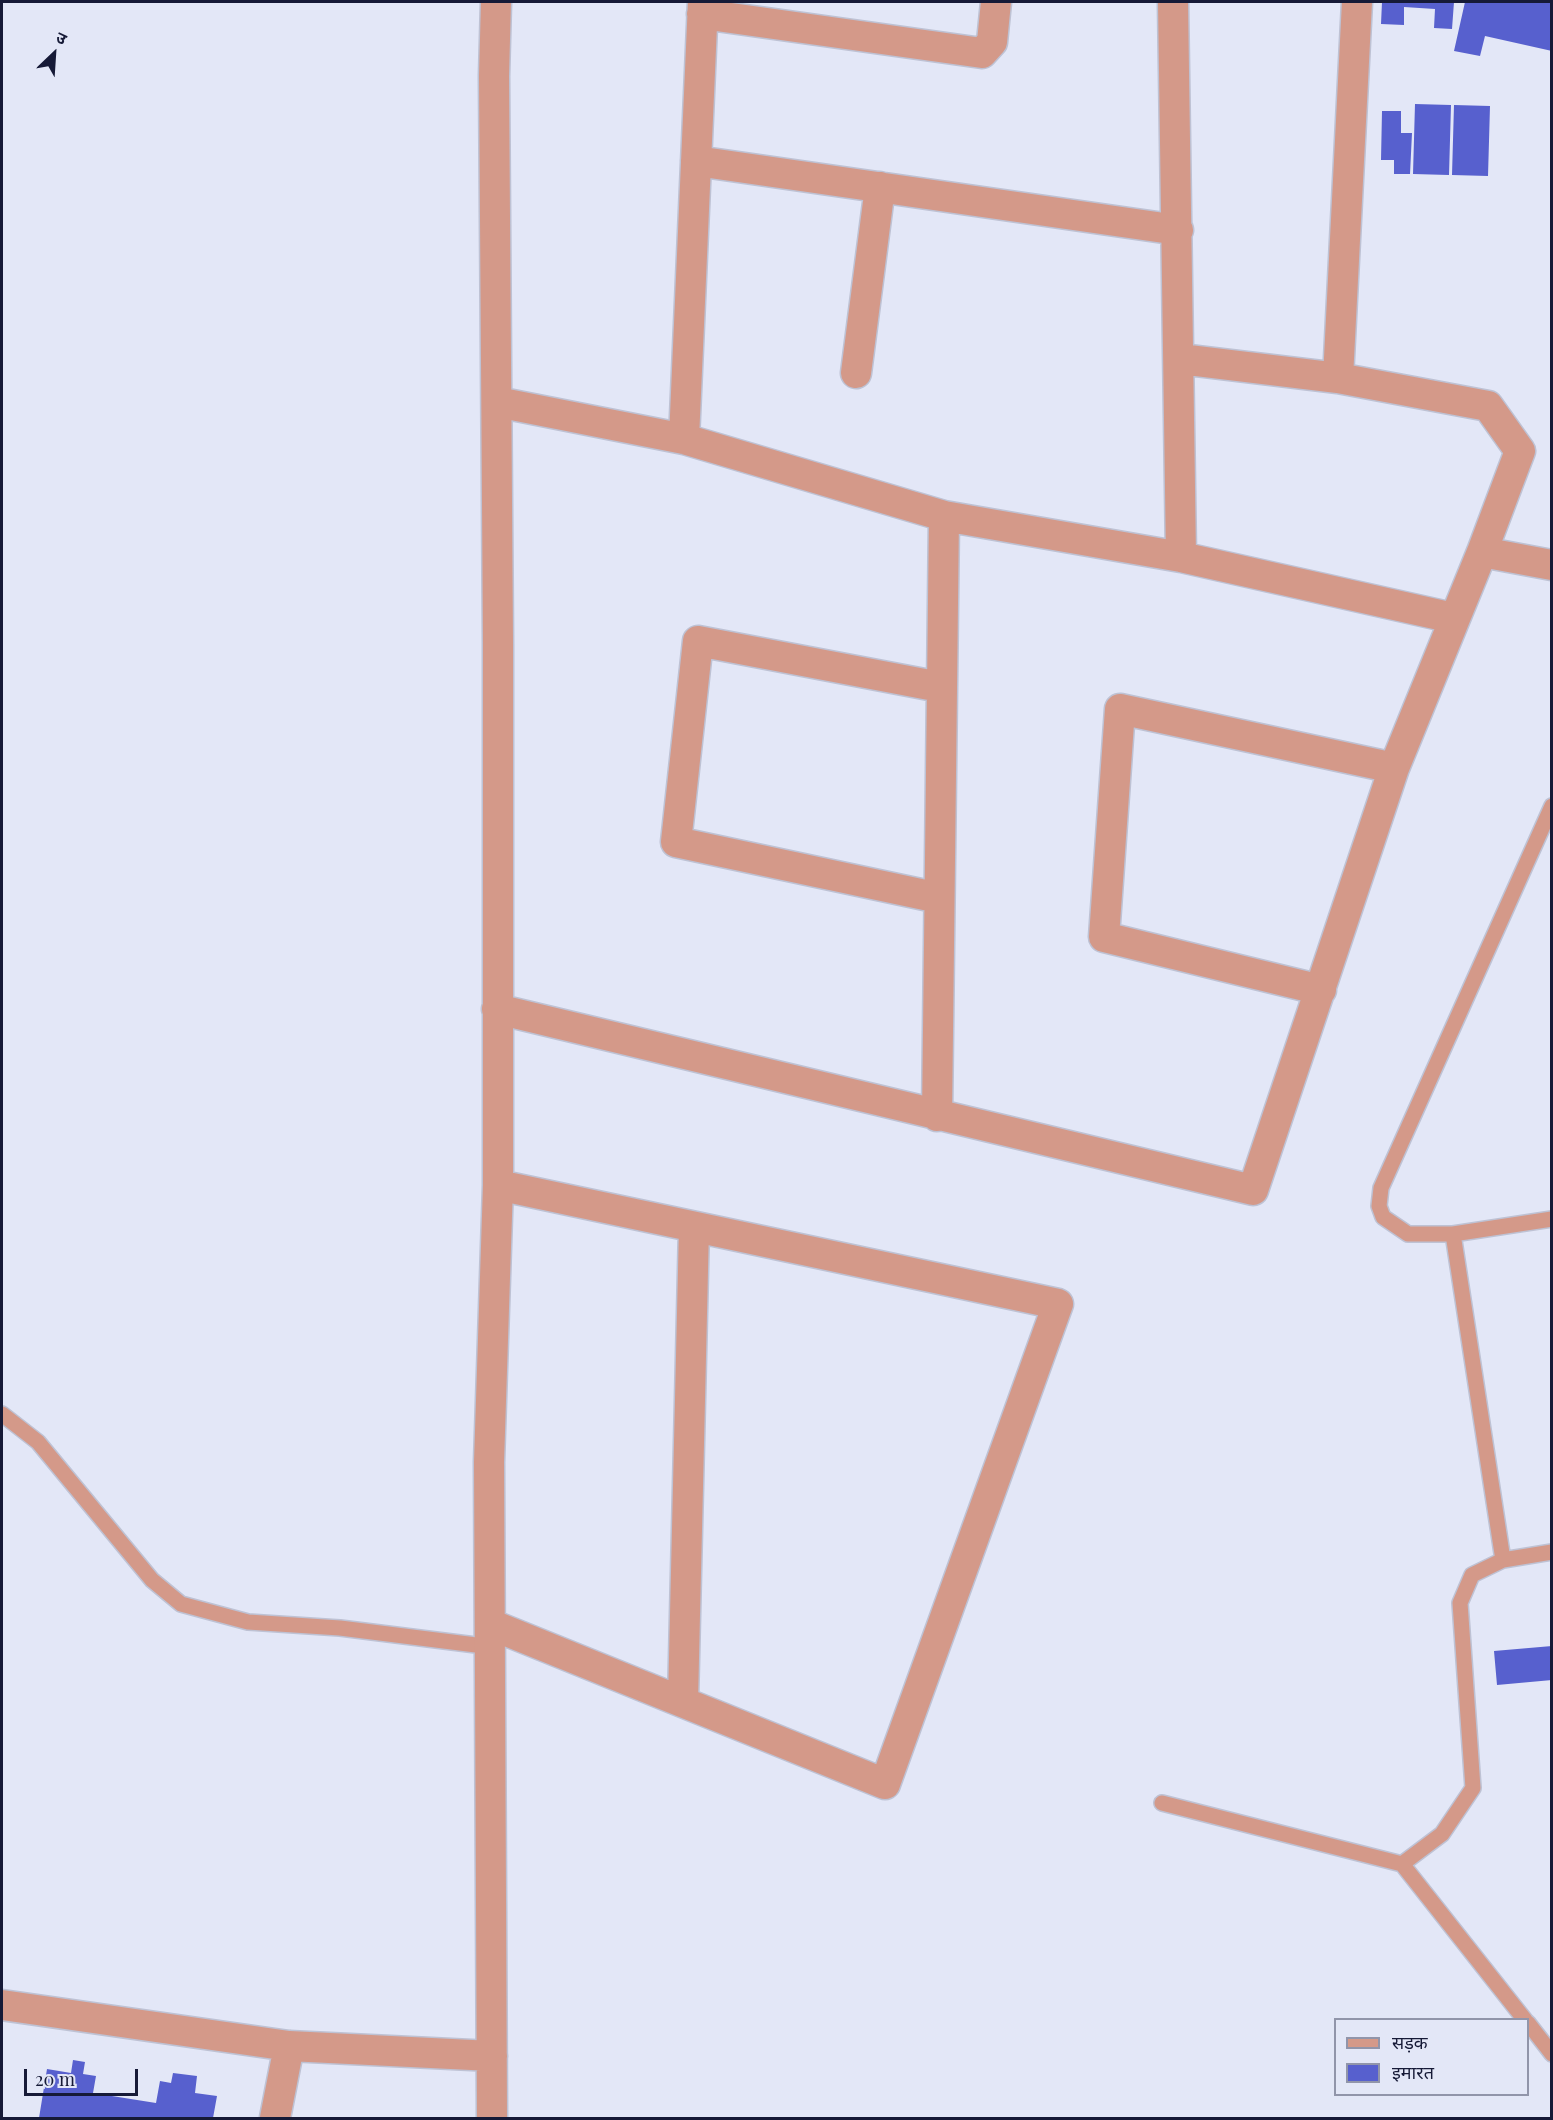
<!DOCTYPE html>
<meta charset="utf-8">
<style>
body{margin:0}
#map{position:relative;width:1553px;height:2120px;overflow:hidden;background:#e3e7f7;font-family:"Playfair Display","Noto Sans Devanagari",serif}
canvas{display:block}
.frame{position:absolute;inset:0;border:3px solid #161a37;pointer-events:none}
.legend{position:absolute;left:1334px;top:2018px;width:195px;height:78px;box-sizing:border-box;background:#e3e7f7;border:2px solid #9195aa;margin:0;padding:8px 10px;list-style:none;font-size:18px;color:#161a37}
.legend li{display:flex;align-items:center;gap:12px;height:30px}
.legend b{width:30px;border:2px solid #9195aa}
.north{position:absolute;left:24px;top:24px;width:60px;height:60px;-webkit-text-stroke:4px #e3e7f7;paint-order:stroke;rotate:25deg;font-size:16px;font-weight:700;line-height:24px;text-align:center;color:#161a37}
.north::after{content:'';display:block;margin:auto;width:21px;height:27px;background:#161a37;clip-path:polygon(50% 0,100% 100%,50% 72%,0 100%)}
.scale{position:absolute;left:24px;top:2069px;width:114px;height:27px;box-sizing:border-box;border:3px solid #161a37;border-top:0;padding-left:8px;font-size:18px;line-height:21px;white-space:nowrap;color:#161a37;-webkit-text-stroke:4px #e3e7f7;paint-order:stroke}
</style>
<div id="map">
<canvas width="1553" height="2120"></canvas>
<div class="frame"></div>
<ul class="legend">
<li><b style="height:8px;background:#d49989"></b>सड़क</li>
<li><b style="height:16px;background:#5760ce"></b>इमारत</li>
</ul>
<div class="north">उ</div>
<div class="scale">20 m</div>
</div>
<script>
const c = document.querySelector('canvas').getContext('2d');
c.lineJoin = 'round';
function fill(path, color) { c.fillStyle = color; c.fill(path, 'evenodd'); }
const toPath = rows => new Path2D(rows.map(r => 'M' + r).join(''));
function strokePath(path, color, width, dash) { c.strokeStyle = color; c.lineWidth = width; c.lineCap = dash ? 'butt' : 'round'; c.setLineDash(dash || []); c.stroke(path); }
fill(toPath([
 [1382,2,1454,2,1452,29,1434,28,1435,9,1404,7,1404,25,1381,24],
 [1465,2,1552,2,1552,51,1485,36,1480,56,1454,51],
 [1415,104,1451,105,1449,175,1413,174],
 [1454,105,1490,106,1488,176,1452,175],
 [1382,111,1401,111,1401,133,1412,133,1410,174,1394,174,1394,160,1381,160],
 [1552,1646,1552,1680,1497,1685,1494,1651],
 [73,2060,85,2062,83,2074,96,2076,93,2093,156,2103,160,2081,171,2083,173,2073,197,2076,195,2093,217,2096,213,2118,39,2118,47,2069,71,2073]
]), '#5760ce');
const lane = toPath([
 [1552,1219,1453,1234,1503,1560,1552,1552],
 [1453,1234,1408,1234,1383,1217,1379,1206,1381,1188,1552,806],
 [2,1414,38,1442,152,1580,181,1604,248,1622,340,1628,492,1647],
 [1162,1803,1402,1864,1525,2020],
 [1402,1864,1442,1834,1473,1788,1460,1603,1472,1575,1503,1560],
 [1528,2023,1552,2054]
]);
const street = toPath([
 [1173,2,1181,557],
 [702,14,982,53,992,42,996,2],
 [696,161,1178,230],
 [1180,359,1338,378,1357,2],
 [856,373,880,187],
 [1338,378,1488,406,1520,451,1482,552],
 [497,402,684,439,944,516,937,1116],
 [684,439,703,2],
 [944,516,1181,557,1453,618],
 [939,898,676,842,698,641,940,687],
 [1321,990,1104,937,1120,709,1394,768],
 [497,1009,1253,1190,1394,768,1482,552,1552,565],
 [492,1625,885,1784,1058,1304,498,1185],
 [683,1701,694,1227],
 [2,2005,289,2046,492,2056],
 [275,2118,289,2046],
 [492,2118,489,1462,498,1185,498,644,494,76,496,2]
]);
strokePath(lane, '#bec2d4', 18);
strokePath(street, '#bec2d4', 33);
strokePath(lane, '#d49989', 15);
strokePath(street, '#d49989', 30);
</script>
